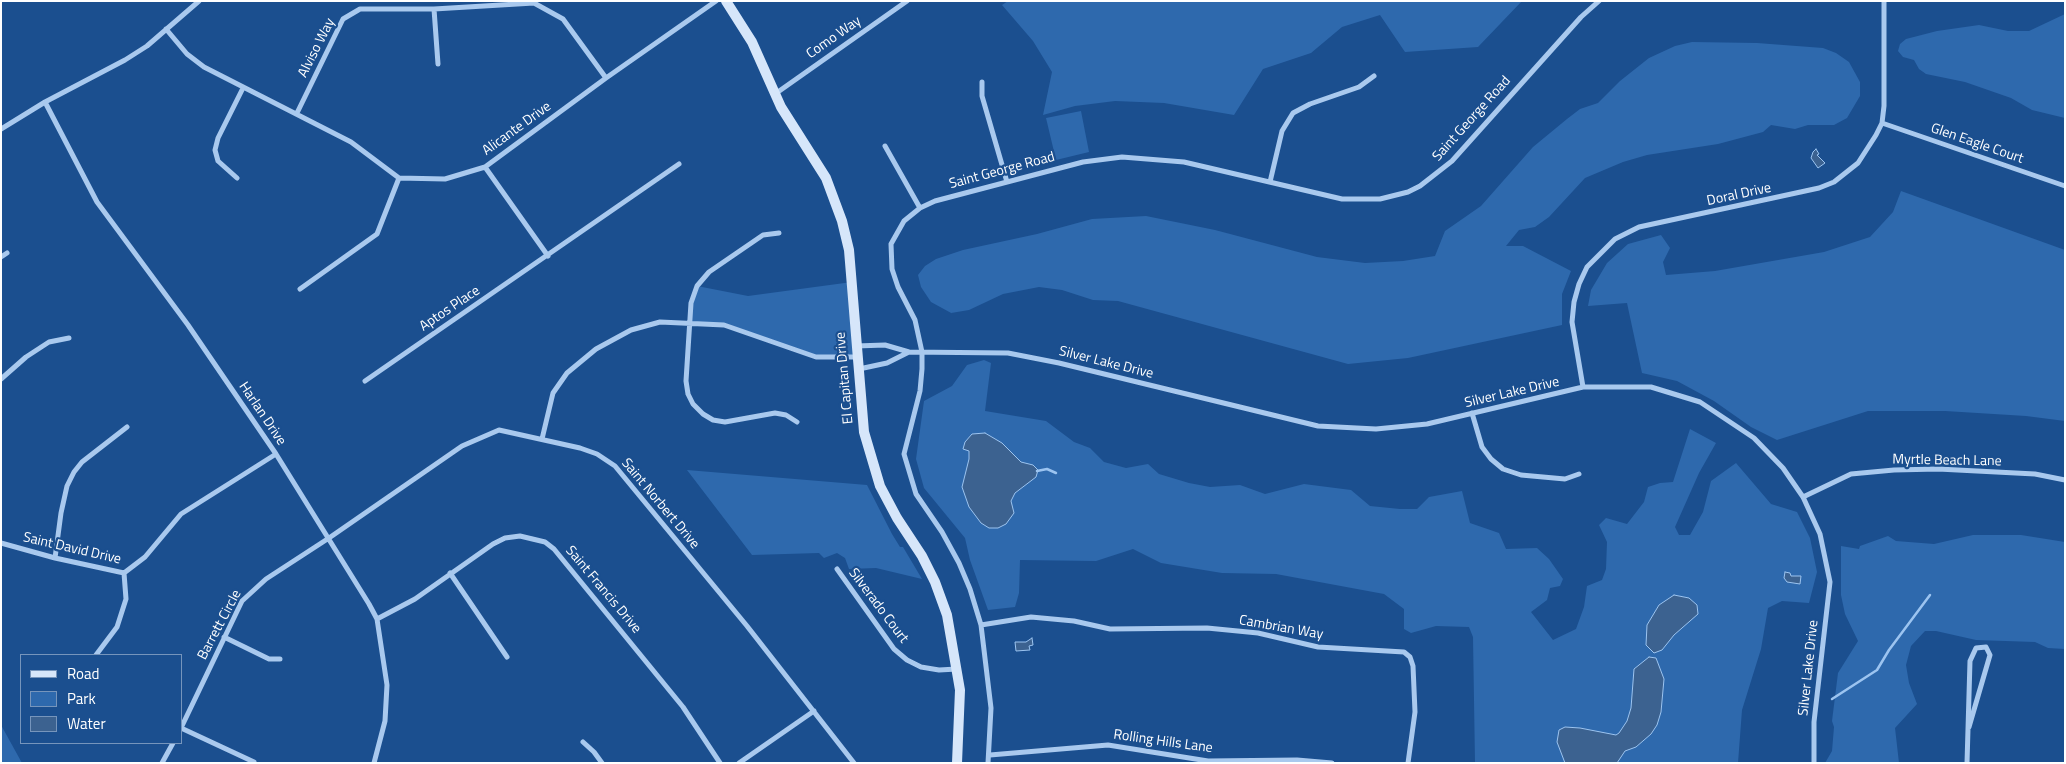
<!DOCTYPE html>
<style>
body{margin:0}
#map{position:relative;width:2066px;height:764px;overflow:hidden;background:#1b4f8f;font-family:"Titillium Web",sans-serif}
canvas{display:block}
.frame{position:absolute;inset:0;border:2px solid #fff;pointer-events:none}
.legend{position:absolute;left:20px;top:654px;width:162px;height:90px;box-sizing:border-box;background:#1b4f8f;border:1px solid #7695bc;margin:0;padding:6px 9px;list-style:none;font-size:15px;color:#fff}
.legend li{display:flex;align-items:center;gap:10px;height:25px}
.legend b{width:25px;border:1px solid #7695bc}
</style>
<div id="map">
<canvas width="2066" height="764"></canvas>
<div class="frame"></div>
<ul class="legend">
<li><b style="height:6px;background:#d6e6fa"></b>Road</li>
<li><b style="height:14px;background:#2e69ad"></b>Park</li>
<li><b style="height:14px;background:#3c6290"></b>Water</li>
</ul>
</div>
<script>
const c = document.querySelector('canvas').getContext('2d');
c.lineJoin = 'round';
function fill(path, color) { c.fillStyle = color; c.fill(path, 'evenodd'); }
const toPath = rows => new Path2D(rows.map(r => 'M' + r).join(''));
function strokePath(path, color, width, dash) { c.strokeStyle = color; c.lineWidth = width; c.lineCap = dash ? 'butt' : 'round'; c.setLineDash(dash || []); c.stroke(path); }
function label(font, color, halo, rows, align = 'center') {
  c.font = font + ' "Titillium Web",sans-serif'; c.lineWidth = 4.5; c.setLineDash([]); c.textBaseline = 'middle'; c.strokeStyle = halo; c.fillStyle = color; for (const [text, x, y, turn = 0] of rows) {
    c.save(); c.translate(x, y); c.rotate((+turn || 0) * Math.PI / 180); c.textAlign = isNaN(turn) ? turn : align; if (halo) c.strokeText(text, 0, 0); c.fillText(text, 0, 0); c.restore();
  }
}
fill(toPath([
 [1008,1,1522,1,1478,47,1405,52,1380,15,1342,27,1311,53,1263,69,1234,115,1164,103,1115,101,1075,106,1043,115,1052,72,1033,41,1002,5],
 [2065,14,2065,118,2032,110,2011,98,1965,82,1926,74,1919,69,1914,60,1903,57,1898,51,1900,44,1906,39,1937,31,1979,25,2008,31,2029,31],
 [1692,42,1757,43,1823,48,1836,53,1849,62,1860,82,1860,96,1847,118,1834,125,1808,125,1795,129,1771,125,1763,132,1718,144,1647,155,1623,162,1585,178,1549,217,1535,227,1519,230,1506,246,1523,246,1571,271,1562,294,1562,325,1408,358,1348,364,1118,301,1093,300,1062,290,1039,287,1003,294,969,310,951,313,953,314,931,302,921,287,918,275,925,266,936,259,963,250,1037,234,1092,219,1146,216,1215,230,1317,257,1365,263,1403,261,1435,256,1445,231,1481,206,1533,147,1567,119,1580,109,1598,103,1620,81,1649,58,1675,46],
 [1081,111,1089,152,1056,160,1046,118],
 [1901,191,2065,250,2065,421,2026,416,1945,411,1868,411,1777,440,1751,427,1714,401,1677,381,1642,373,1627,303,1588,306,1591,290,1607,263,1628,244,1661,235,1670,248,1663,262,1666,275,1715,271,1824,252,1870,237,1893,212],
 [852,282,858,357,816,357,724,325,690,322,691,303,697,286,748,296],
 [984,360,991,363,985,411,1046,421,1074,442,1090,448,1104,462,1126,468,1148,464,1159,474,1189,483,1210,487,1240,485,1265,494,1304,484,1351,490,1370,506,1400,509,1417,509,1429,497,1462,491,1470,523,1499,533,1506,549,1537,548,1549,559,1563,579,1560,586,1550,588,1547,600,1531,612,1553,640,1576,629,1584,607,1587,586,1602,580,1606,569,1607,542,1599,525,1606,518,1627,524,1644,502,1648,487,1660,483,1673,482,1690,429,1716,443,1699,473,1675,527,1679,535,1690,535,1703,512,1711,481,1736,463,1771,504,1797,512,1810,538,1817,572,1809,603,1782,601,1768,608,1761,649,1742,710,1738,763,1475,763,1473,637,1469,627,1436,626,1411,633,1404,629,1404,609,1384,594,1276,574,1222,573,1161,563,1133,549,1096,561,1020,560,1019,593,1015,607,988,610,970,560,965,538,924,488,916,459,924,401,952,386,967,365],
 [687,470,867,485,892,534,900,547,903,547,922,579,876,568,849,569,845,558,837,553,824,558,819,553,752,555],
 [1973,535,2021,535,2065,542,2065,649,2048,648,2035,642,1976,640,1936,631,1925,631,1911,646,1906,665,1909,683,1917,704,1895,728,1899,763,1825,763,1832,751,1834,727,1832,721,1838,673,1858,641,1845,614,1841,595,1841,546,1859,549,1860,546,1888,536,1896,541,1934,544],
 [1,725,22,763,1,763]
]), '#2e69ad');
const water = toPath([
 [1816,149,1819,154,1817,155,1825,163,1818,168,1811,158,1813,152,1816,149],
 [985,433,1002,443,1021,462,1033,465,1038,470,1036,477,1015,493,1011,501,1014,513,1006,524,998,528,989,528,981,523,969,507,962,487,969,459,969,451,963,449,965,442,972,434,985,433],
 [1785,572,1790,573,1791,576,1801,576,1800,584,1787,582,1784,578,1785,572],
 [1674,595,1689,598,1697,605,1698,614,1674,635,1662,650,1654,653,1646,645,1647,625,1659,605,1674,595],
 [1032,638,1033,645,1029,646,1030,650,1016,651,1015,642,1026,642,1032,638],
 [1649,657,1656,658,1664,679,1661,712,1657,725,1651,734,1636,747,1625,751,1617,763,1565,763,1557,742,1559,730,1565,727,1580,728,1616,735,1619,733,1627,721,1631,708,1634,669,1649,657]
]);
fill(water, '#3c6290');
strokePath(water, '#9cc4f0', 1);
strokePath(toPath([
 [1037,471,1047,469,1056,473],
 [1832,699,1877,670,1889,650,1930,595]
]), '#9cc4f0', 2.5);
strokePath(toPath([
 [434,9,438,64],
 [166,29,187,54,204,67,351,142,399,178,445,179,485,167,606,78,716,1],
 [982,82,982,96,1007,182],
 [775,94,907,1],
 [45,102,97,202,188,325,276,454,369,604,377,619,387,685,385,721,374,763],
 [297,113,343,19,360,9,434,9,534,3,563,19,606,78],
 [1882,123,2065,186],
 [1,129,45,102,125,60,147,46,199,1],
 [885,146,920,208],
 [485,167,548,256],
 [237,178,218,161,215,150,218,138,243,88],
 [1270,182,1282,131,1293,113,1310,104,1359,87,1374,76],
 [779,233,763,235,709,272,697,286,691,303,686,381,688,394,693,404,703,414,713,420,725,422,775,413,786,415,797,422],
 [1,257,7,253],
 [300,289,377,234,399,178],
 [856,346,885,345,909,352,1008,353,1059,363,1318,426,1376,429,1427,424,1583,387,1651,387,1700,402,1754,438,1783,468,1803,497,1820,534,1830,582,1814,722,1814,763],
 [859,369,887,363,909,352],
 [1,379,26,357,49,342,69,338],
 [365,381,679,164],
 [1583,387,1572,322,1574,302,1579,284,1587,267,1615,239,1639,227,1819,188,1834,182,1858,163,1876,135,1882,123,1884,106,1884,1],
 [1472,413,1482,447,1491,459,1503,469,1521,475,1565,479,1579,474],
 [542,439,553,393,567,373,596,349,631,330,660,322,724,325,816,357,858,357],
 [1803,497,1851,474,1894,470,1938,469,2035,474,2065,480],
 [1,543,55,558,124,573,145,557,181,514,276,454],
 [55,558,61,513,67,486,74,472,82,462,127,427],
 [837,569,894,649,907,660,921,667,939,670,957,669],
 [450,573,507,657],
 [377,619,415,599,493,544,505,538,520,536,545,542,554,549,683,707,720,763],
 [981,625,1031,617,1074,621,1110,629,1207,628,1258,633,1318,647,1404,652,1410,657,1413,666,1415,712,1408,763],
 [224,637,269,659,280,659],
 [96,655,117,627,126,599,124,573],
 [583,742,594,752,602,763],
 [990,755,1108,745,1208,761,1297,760,1332,763],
 [254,762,181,728,242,601,266,579,329,538,462,446,499,430,580,448,597,454,615,466,747,626,854,763],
 [162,763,173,743],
 [739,763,814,711],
 [988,763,991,708,981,625,970,589,959,563,942,532,916,494,904,454,920,391,922,369,922,352,915,320,898,287,892,269,891,244,904,221,920,208,935,201,1083,162,1122,157,1184,162,1342,199,1380,199,1408,192,1420,186,1452,161,1581,17,1599,1],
 [1967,763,1970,661,1976,648,1986,647,1990,655,1969,727]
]), '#a9c9ee', 5);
strokePath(toPath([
 [726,1,752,42,781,107,826,178,842,221,849,250,864,432,880,486,897,518,922,556,935,582,947,615,960,690,957,763]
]), '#d6e6fa', 10);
label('14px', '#fff', '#1b4f8f', [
 ["Como Way",834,38,-35],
 ["Alviso Way",317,48,-63],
 ["Saint George Road",1472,119,-48],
 ["Alicante Drive",517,129,-36],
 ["Glen Eagle Court",1977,144,19],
 ["Saint George Road",1002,171,-15],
 ["Doral Drive",1739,195,-12],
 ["Aptos Place",450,309,-34],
 ["Silver Lake Drive",1106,363,14],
 ["El Capitan Drive",845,378,-95],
 ["Silver Lake Drive",1512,393,-13],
 ["Harlan Drive",262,414,56],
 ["Myrtle Beach Lane",1947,461,1],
 ["Saint Norbert Drive",660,504,50],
 ["Saint David Drive",72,549,13],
 ["Saint Francis Drive",603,590,50],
 ["Silverado Court",878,606,53],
 ["Barrett Circle",220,625,-62],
 ["Cambrian Way",1281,628,10],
 ["Silver Lake Drive",1809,668,-84],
 ["Rolling Hills Lane",1163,742,8]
]);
</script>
